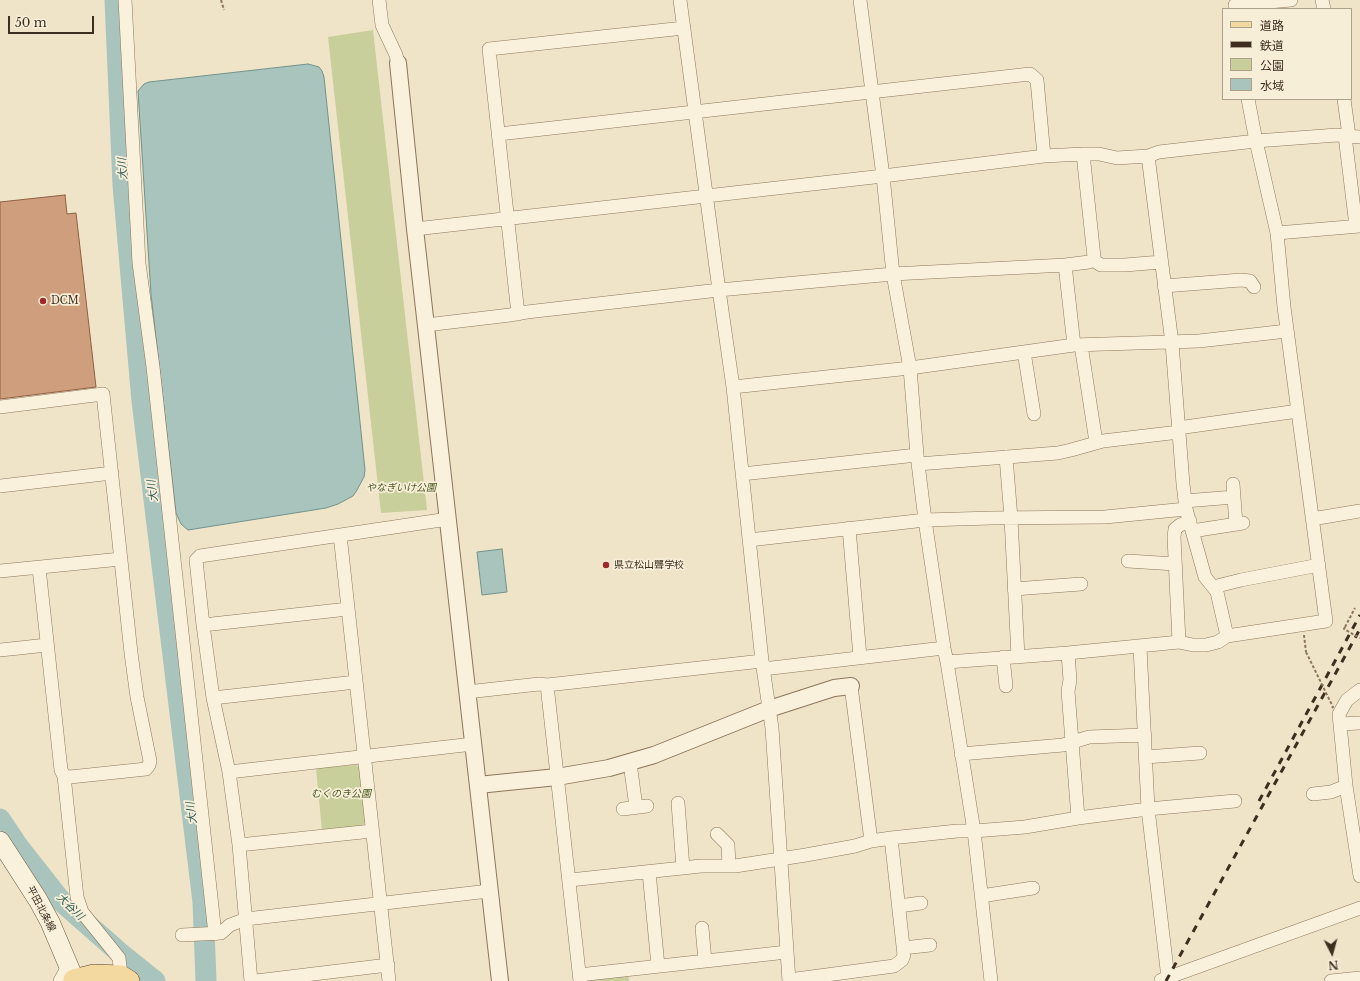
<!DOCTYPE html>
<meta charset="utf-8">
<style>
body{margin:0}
#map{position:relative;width:1360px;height:981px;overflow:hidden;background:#f0e4c8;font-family:"Libre Baskerville","Noto Sans JP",serif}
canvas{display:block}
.legend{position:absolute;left:1222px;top:8px;width:130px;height:92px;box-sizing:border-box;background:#f7eed8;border:1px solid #ada18e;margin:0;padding:5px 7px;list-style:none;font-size:12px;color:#3d2e20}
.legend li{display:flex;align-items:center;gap:8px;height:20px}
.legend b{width:20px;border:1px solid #ada18e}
.north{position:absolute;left:1312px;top:933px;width:40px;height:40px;-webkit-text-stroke:3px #f7eed8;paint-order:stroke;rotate:174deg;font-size:11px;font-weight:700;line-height:16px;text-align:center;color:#3d2e20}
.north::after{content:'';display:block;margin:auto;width:14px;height:18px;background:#3d2e20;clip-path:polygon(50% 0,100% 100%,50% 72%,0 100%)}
.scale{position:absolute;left:8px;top:16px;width:86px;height:18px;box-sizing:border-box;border:2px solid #3d2e20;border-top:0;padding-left:5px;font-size:12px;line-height:14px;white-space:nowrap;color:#3d2e20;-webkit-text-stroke:3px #f7eed8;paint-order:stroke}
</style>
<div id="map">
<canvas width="1360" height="981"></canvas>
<ul class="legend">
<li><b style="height:5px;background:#f3d9a0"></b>道路</li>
<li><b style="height:5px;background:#3d2e20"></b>鉄道</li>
<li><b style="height:11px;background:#c9cf9b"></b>公園</li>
<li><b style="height:11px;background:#a9c4bc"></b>水域</li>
</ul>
<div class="north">N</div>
<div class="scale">50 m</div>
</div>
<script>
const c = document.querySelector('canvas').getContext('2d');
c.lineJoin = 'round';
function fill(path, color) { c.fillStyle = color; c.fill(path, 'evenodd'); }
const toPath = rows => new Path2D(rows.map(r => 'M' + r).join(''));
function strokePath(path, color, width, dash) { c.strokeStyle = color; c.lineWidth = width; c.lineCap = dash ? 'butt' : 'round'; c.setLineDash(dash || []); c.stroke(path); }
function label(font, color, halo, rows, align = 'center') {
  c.font = font + ' "Libre Baskerville","Noto Sans JP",serif'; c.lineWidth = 3.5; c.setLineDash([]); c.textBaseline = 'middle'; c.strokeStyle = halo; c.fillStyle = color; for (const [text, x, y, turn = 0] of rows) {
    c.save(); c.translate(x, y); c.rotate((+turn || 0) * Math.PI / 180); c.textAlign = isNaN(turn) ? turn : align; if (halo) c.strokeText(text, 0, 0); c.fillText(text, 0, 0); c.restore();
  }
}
fill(toPath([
 [373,30,427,510,381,513,328,37],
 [356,765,361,769,367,820,361,827,322,831,316,768],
 [628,975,629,981,588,981,590,979]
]), '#c9cf9b');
const water = toPath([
 [308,64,319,67,322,71,324,77,365,470,364,477,357,490,353,496,338,504,326,508,188,530,181,524,176,513,151,294,138,91,144,84,149,82,308,64],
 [502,549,507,592,482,595,477,552,502,549]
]);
fill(water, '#a9c4bc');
strokePath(water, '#6f938a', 1);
strokePath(toPath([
 [115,0,123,185,142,401,203,902,206,981],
 [0,819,18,846,62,902,120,953,155,981]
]), '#a9c4bc', 21);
const building = toPath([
 [65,195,67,214,76,213,96,387,0,399,0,202,65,195]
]);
fill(building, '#cf9f7d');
strokePath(building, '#8d5f41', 1);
const minor = toPath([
 [125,0,139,263,153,367,215,934],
 [379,0,382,25,396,55,398,63],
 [680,0,719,290,733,387,762,661,772,728,789,981],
 [860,0,883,176,893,274,910,368,917,455,925,520,944,648,947,662,974,831,991,981],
 [1322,0,1324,9],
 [1235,5,1291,0],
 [1344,99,1349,136],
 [499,134,1030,74,1037,80,1044,156],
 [1345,136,1356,226],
 [1148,156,1172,343,1183,484,1186,509,1205,577,1217,592,1227,636],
 [415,229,883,176,1044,156,1083,154,1099,154,1117,158,1148,156,1159,152,1256,141,1337,135,1360,137],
 [1277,233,1360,226],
 [1093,260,1101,265,1125,265,1161,262],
 [1065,265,1074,345],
 [1164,286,1241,280,1250,281,1254,287],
 [518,314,489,49,684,28],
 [426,325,510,315,527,312,719,290,893,274,1065,265,1089,262,1093,260,1094,257,1083,154],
 [1081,345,1096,442],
 [1024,352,1034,414],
 [733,387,910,368,1074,345,1199,341,1287,331],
 [0,407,103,394,131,653,137,697,150,761,149,765,146,769,70,777,64,776,61,770,39,568],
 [1178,428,1298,411],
 [1006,457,1011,518,1018,657],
 [918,464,1058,453,1071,450,1103,441,1179,432],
 [742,474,917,455],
 [1233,484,1236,524],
 [0,486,112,473],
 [1185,501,1234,497],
 [1312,519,1360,511],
 [849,528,860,657],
 [1192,531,1243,523],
 [340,535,389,981],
 [749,540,925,520,992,518,1105,517,1186,509],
 [1128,561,1175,564],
 [0,571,121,559],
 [1213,587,1241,580,1319,565],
 [1014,589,1081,584],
 [203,625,348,609],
 [1179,642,1174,537,1175,529,1180,525,1190,521],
 [1140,647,1148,809,1168,978],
 [0,650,47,645],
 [1003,657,1006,686],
 [947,662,1068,653,1179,642,1193,645,1206,645,1218,642,1227,636,1326,621,1284,307,1277,233,1256,141,1248,99],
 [763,669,944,648],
 [547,685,580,981],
 [851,686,871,841],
 [1360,690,1347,700,1339,714,1346,786,1360,876],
 [467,692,539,684,547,685,762,661],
 [213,698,356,682],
 [1340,724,1360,723],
 [961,754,1063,745,1089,737,1145,735],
 [1145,757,1200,753],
 [630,763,636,807],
 [229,772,473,744],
 [64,776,77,897,82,912,119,958,121,976],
 [1313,794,1331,792,1346,786],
 [678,803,683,868],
 [623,809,647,806],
 [1078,818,1148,809,1235,801],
 [717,834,728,845,729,866],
 [239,845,372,831],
 [649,872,658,966],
 [570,880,701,866,735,866,806,855,855,846,871,841,891,838,957,831,974,831,1025,827,1078,818,1068,691,1070,680,1068,653],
 [981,896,1033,888],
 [899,906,921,903],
 [702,928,705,961],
 [182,935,221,933,230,925,246,919,489,891],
 [903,948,930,945],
 [579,975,787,952],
 [789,980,894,966,902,960,904,955,891,838],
 [1161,980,1360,908],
 [60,981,69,965],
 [251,981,239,845,229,772,213,698,203,625,196,560,200,556,448,519],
 [256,981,388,965],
 [1331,981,1360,978]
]);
const tertiary = toPath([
 [398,63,415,229,500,981],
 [478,785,557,777,609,768,654,755,769,709,834,688,851,686]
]);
const secondary = toPath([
 [0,841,38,900,50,922,75,981]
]);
const primary = toPath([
 [74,980,94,975,121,976,129,981]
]);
strokePath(minor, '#8d765c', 14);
strokePath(tertiary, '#8d765c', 18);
strokePath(secondary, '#6f573f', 20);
strokePath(primary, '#5b4430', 22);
strokePath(toPath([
 [221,0,224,10],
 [1345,627,1355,608],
 [1304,635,1306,652]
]), '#8d765c', 2, [3, 2]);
strokePath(minor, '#faf1dc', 13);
strokePath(tertiary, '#faf1dc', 16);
strokePath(secondary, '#faf1dc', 19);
strokePath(primary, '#f3d9a0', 21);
strokePath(toPath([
 [1259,801,1360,615],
 [1166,981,1360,629]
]), '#3d2e20', 3, [7, 7]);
strokePath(toPath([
 [1345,627,1344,629,1360,638],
 [1306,652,1333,707,1332,708]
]), '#8d765c', 2, [3, 2]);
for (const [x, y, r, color] of [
 [43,301,4,"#9e2a2b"],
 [606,565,4,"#9e2a2b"]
]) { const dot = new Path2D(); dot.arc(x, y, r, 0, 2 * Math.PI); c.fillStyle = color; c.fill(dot); strokePath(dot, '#f7eed8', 1.5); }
label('10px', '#3d2e20', '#f7eed8', [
 ["DCM",51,301],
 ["県立松山聾学校",614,565]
], 'left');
label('italic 10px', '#4d5a26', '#f7eed8', [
 ["やなぎいけ公園",401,488],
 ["むくのき公園",341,794]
]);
label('10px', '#3d2e20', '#f7eed8', [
 ["平田北条線",41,909,62]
]);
label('italic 11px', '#2f5d5a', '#f7eed8', [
 ["大川",123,169,-93],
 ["大川",153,491,-97],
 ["大川",192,813,-97],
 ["大谷川",70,907,44]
]);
</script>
